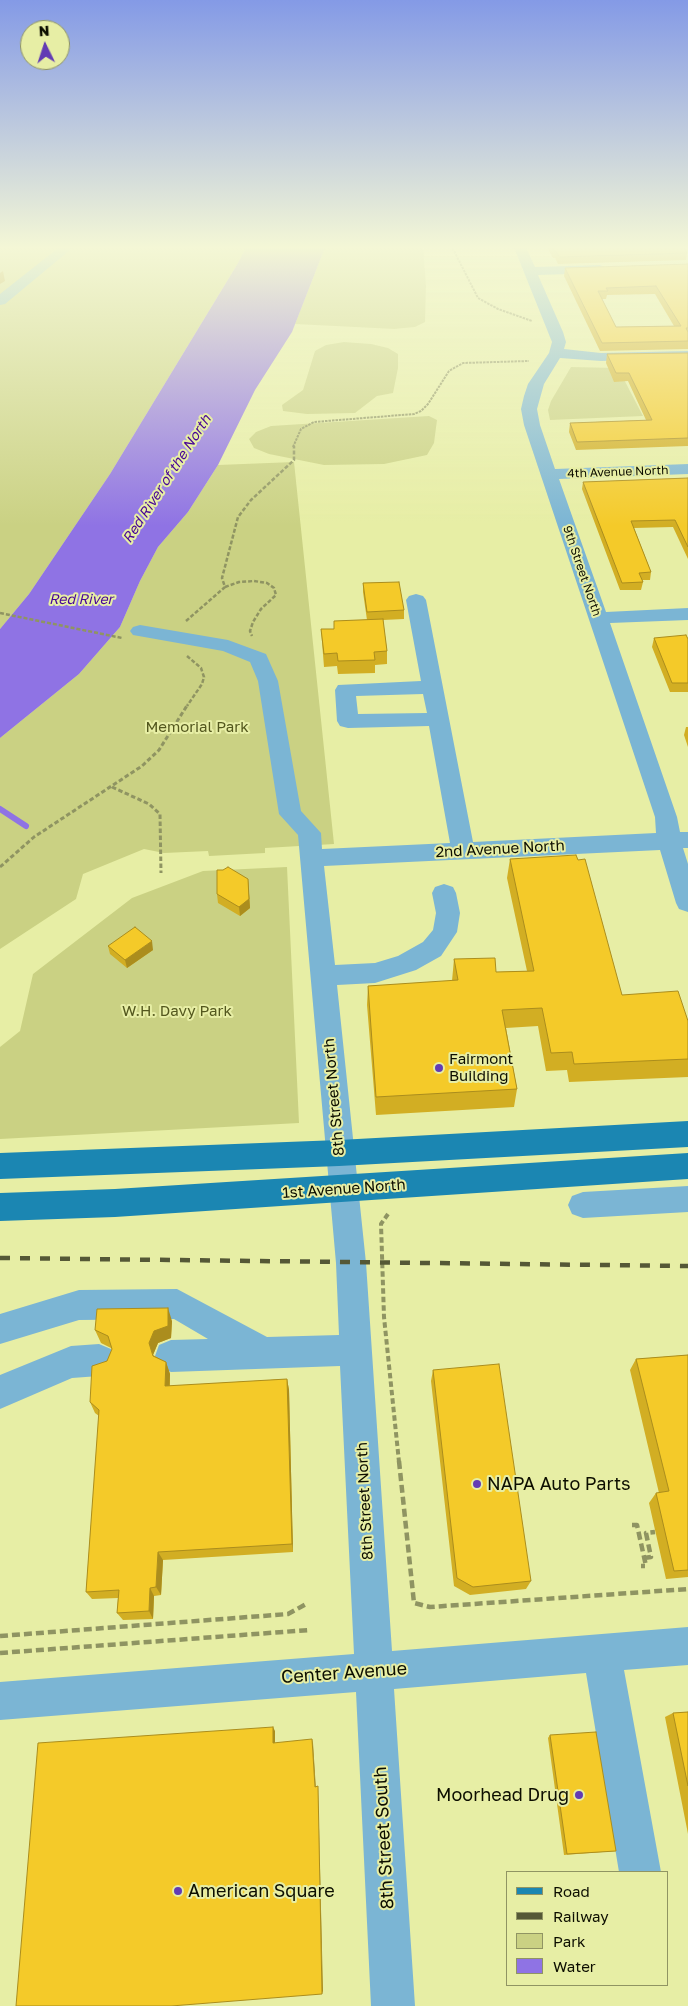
<!DOCTYPE html>
<style>
body{margin:0}
#map{position:relative;width:688px;height:2006px;overflow:hidden;background:#e7eea5;font-family:"Golos Text",sans-serif}
canvas{display:block}
.legend{position:absolute;left:506px;top:1871px;width:162px;height:115px;box-sizing:border-box;background:#e7eea5;border:1px solid #909463;margin:0;padding:6px 9px;list-style:none;font-size:15px;color:#0d0e00}
.legend li{display:flex;align-items:center;gap:10px;height:25px}
.legend b{width:25px;border:1px solid #909463}
.north{position:absolute;left:20px;top:20px;width:50px;height:50px;box-sizing:border-box;background:#e7eea5;border:1px solid #909463;border-radius:50%;rotate:356deg;font-size:14px;font-weight:700;line-height:20px;text-align:center;color:#0d0e00}
.north::after{content:'';display:block;margin:auto;width:18px;height:22px;background:#623bb4;clip-path:polygon(50% 0,100% 100%,50% 72%,0 100%)}
</style>
<div id="map">
<canvas width="688" height="2006"></canvas>
<ul class="legend">
<li><b style="height:6px;background:#1b86b2"></b>Road</li>
<li><b style="height:6px;background:#555836"></b>Railway</li>
<li><b style="height:14px;background:#cad183"></b>Park</li>
<li><b style="height:14px;background:#8f73e4"></b>Water</li>
</ul>
<div class="north">N</div>
</div>
<script>
const c = document.querySelector('canvas').getContext('2d');
c.lineJoin = 'round';
function fill(path, color) { c.fillStyle = color; c.fill(path, 'evenodd'); }
const toPath = rows => new Path2D(rows.map(r => 'M' + r).join(''));
function strokePath(path, color, width, dash) { c.strokeStyle = color; c.lineWidth = width; c.lineCap = dash ? 'butt' : 'round'; c.setLineDash(dash || []); c.stroke(path); }
function label(font, color, halo, rows, align = 'center') {
  c.font = font + ' "Golos Text",sans-serif'; c.lineWidth = 4; c.setLineDash([]); c.textBaseline = 'middle'; c.strokeStyle = halo; c.fillStyle = color; for (const [text, x, y, turn = 0] of rows) {
    c.save(); c.translate(x, y); c.rotate((+turn || 0) * Math.PI / 180); c.textAlign = isNaN(turn) ? turn : align; if (halo) c.strokeText(text, 0, 0); c.fillText(text, 0, 0); c.restore();
  }
}
fill(toPath([
 [0,245,247,245,238,263,110,474,29,594,0,629],
 [326,245,423,245,426,286,425,322,415,327,394,329,295,324],
 [344,342,371,344,388,348,398,354,398,368,393,393,377,396,355,413,307,414,283,411,282,405,303,390,315,351,326,345],
 [571,367,618,368,643,416,550,420,548,410,551,401],
 [429,416,437,420,434,443,427,455,384,464,324,465,269,454,254,448,249,439,256,432,271,426],
 [294,462,334,844,265,848,265,853,209,856,208,851,164,853,144,849,83,874,76,899,0,949,0,738,79,674,120,627,140,581,158,547,188,512,218,465],
 [287,867,299,1123,0,1139,0,1047,20,1031,33,974,132,898,203,871]
]), '#cad183');
fill(toPath([
 [247,245,326,245,292,332,255,390,218,465,188,512,158,547,140,581,120,627,79,674,0,738,0,629,29,594,110,474,238,263]
]), '#8f73e4');
strokePath(toPath([
 [0,809,26,826]
]), '#8f73e4', 6);
strokePath(toPath([
 [451,245,478,298,498,309,532,321],
 [293,447,301,429,314,422,414,414,421,411,428,404,449,371,463,363,529,361]
]), '#8f9462', 2, [2.5, 1]);
strokePath(toPath([
 [225,587,239,582,254,581,267,583,274,588,276,595,261,609,253,622,250,631,252,636],
 [0,613,122,638],
 [186,621,225,587,222,578,238,517,251,500,294,460,294,446],
 [187,656,201,668,204,677,202,684,187,706]
]), '#8f9462', 2.5, [4, 2]);
strokePath(toPath([
 [112,787,149,804,160,814,161,873],
 [0,867,34,837,142,766,159,750,188,704]
]), '#8f9462', 3, [4.5, 2.5]);
strokePath(toPath([
 [388,1214,381,1224,384,1317,399,1462]
]), '#8f9462', 4, [5.5, 3]);
strokePath(toPath([
 [399,1461,414,1603,430,1607,688,1589],
 [632,1525,637,1525,646,1566,641,1566],
 [644,1558,651,1557,646,1533,655,1532],
 [0,1636,288,1614,308,1603],
 [0,1653,309,1630]
]), '#8f9462', 4.5, [8, 4]);
fill(toPath([
 [62,245,76,245,5,304,0,305,0,294,62,245],
 [513,245,525,245,535,267,600,265,607,269,600,273,538,275,563,332,566,342,564,349,601,353,688,351,688,359,601,361,560,358,544,384,537,409,540,425,555,469,688,464,688,474,559,479,606,612,688,608,688,620,610,623,677,817,680,832,688,832,688,848,683,848,688,864,688,912,679,909,676,903,660,850,324,866,335,965,375,963,398,956,423,942,433,930,436,913,432,893,435,887,444,884,453,887,456,893,460,913,457,932,441,956,416,970,375,983,337,985,366,1263,392,1651,688,1627,688,1665,624,1670,661,1872,619,1872,586,1673,394,1689,415,2006,371,2006,356,1692,0,1720,0,1682,354,1654,340,1366,171,1372,159,1367,155,1356,159,1345,171,1340,208,1339,174,1319,79,1320,0,1344,0,1314,79,1290,177,1289,267,1337,339,1335,336,1263,298,835,279,814,258,681,250,662,223,651,133,635,130,631,133,627,140,625,228,640,266,654,278,681,301,811,321,833,322,849,450,843,429,726,348,728,340,726,337,721,335,690,338,685,421,681,406,600,409,596,416,594,423,596,426,600,473,842,656,833,655,817,524,425,521,409,524,396,528,384,549,353,552,342,513,245],
 [423,694,427,713,358,714,356,696,423,694],
 [688,1186,688,1212,583,1218,572,1214,568,1205,572,1196,583,1192,688,1186],
 [99,1344,111,1349,115,1360,111,1371,99,1376,72,1378,0,1409,0,1375,71,1346,99,1344]
]), '#7bb5d4');
fill(toPath([
 [688,1121,688,1147,339,1166,0,1179,0,1153,339,1140,688,1121],
 [688,1153,688,1179,115,1217,0,1221,0,1193,115,1189,688,1153]
]), '#1b86b2');
strokePath(toPath([
 [0,1258,688,1266]
]), '#555836', 4.5, [10, 10]);
fill(toPath([
 [546,245,682,245,687,253,686,260,558,264,555,258,553,258],
 [688,264,688,349,600,351,564,276,565,268],
 [655,294,674,326,616,327,602,299,606,299,607,295],
 [688,353,688,446,576,450,569,432,570,423,646,420,628,381,614,382,606,363,607,354],
 [688,478,688,559,673,527,634,528,651,572,650,580,642,580,643,582,641,590,620,590,582,489,583,482],
 [363,583,404,610,404,619,383,620,387,651,387,664,375,665,375,673,338,674,337,666,324,667,321,629,334,629,334,621,367,620,363,592],
 [654,638,688,639,688,692,670,692,652,647],
 [686,727,688,727,688,747,684,735],
 [510,859,622,995,688,1021,688,1077,569,1082,567,1070,546,1071,538,1026,506,1028,517,1089,514,1107,376,1115,367,1005,368,986,452,981,454,959,496,972,527,971,507,878],
 [248,879,250,908,240,916,218,903,217,894],
 [108,946,153,950,127,968,110,954],
 [172,1321,171,1338,158,1343,153,1355,166,1362,170,1374,170,1386,287,1379,289,1390,293,1552,163,1560,161,1595,154,1596,153,1619,123,1620,117,1613,118,1598,92,1599,86,1592,99,1416,95,1413,90,1402,112,1349,111,1348,101,1343,95,1330],
 [688,1355,688,1577,666,1579,649,1503,656,1493,659,1493,630,1370,636,1359],
 [433,1370,531,1581,526,1589,470,1595,454,1586,431,1381],
 [688,1712,688,1834,665,1717,673,1713],
 [550,1735,616,1851,564,1855,548,1738]
]), '#d2ae23');
fill(toPath([
 [3,271,5,281,0,284,0,273],
 [248,879,250,908,240,916,239,907],
 [152,941,153,950,127,968,125,960],
 [168,1308,172,1321,171,1338,158,1343,153,1355,149,1343,154,1331],
 [166,1362,170,1374,169,1397,165,1386],
 [287,1379,289,1390,293,1552,292,1544],
 [158,1552,163,1560,161,1595,156,1587],
 [150,1588,154,1596,153,1619,149,1611],
 [273,1727,275,1731,275,1747,273,1743],
 [312,1739,313,1743,316,1790,315,1787],
 [318,1786,323,1991,322,1994]
]), '#ab8d1d');
const building = toPath([
 [550,245,682,245,687,253,559,257,556,251,554,251,550,245],
 [688,264,688,328,686,328,688,332,688,341,602,343,565,268,688,264],
 [656,286,681,326,616,327,598,291,608,291,606,288,656,286],
 [688,353,688,438,577,442,570,423,652,420,629,373,616,373,607,354,688,353],
 [688,478,688,547,675,520,631,521,651,572,639,573,643,582,622,583,583,482,688,478],
 [399,582,404,610,367,612,363,583,399,582],
 [383,619,387,651,374,652,375,660,338,661,337,653,324,654,321,629,334,629,334,621,383,619],
 [686,635,688,639,688,683,672,683,654,638,686,635],
 [576,855,578,860,585,859,622,995,678,991,688,1021,688,1059,574,1064,572,1052,551,1053,542,1008,502,1010,517,1089,376,1097,368,986,458,980,454,959,495,958,496,972,534,971,510,859,576,855],
 [228,867,248,879,249,899,239,907,217,894,217,870,223,870,228,867],
 [135,927,152,941,125,960,108,946,135,927],
 [168,1308,168,1326,154,1331,149,1343,153,1356,166,1362,165,1386,287,1379,292,1544,158,1552,156,1587,150,1588,149,1611,117,1613,119,1590,86,1592,99,1410,90,1402,92,1366,107,1361,112,1349,108,1336,95,1330,97,1309,168,1308],
 [688,1355,688,1570,674,1571,656,1493,669,1491,636,1359,688,1355],
 [499,1364,531,1581,473,1587,457,1578,433,1370,499,1364],
 [688,1712,688,1786,673,1713,688,1712],
 [273,1727,273,1743,312,1739,315,1787,318,1786,322,1994,171,2006,16,2006,38,1743,273,1727],
 [596,1732,616,1851,567,1854,550,1735,596,1732]
]);
fill(building, '#f4ca29');
strokePath(building, '#ab8d1d', 1);
const sky = c.createLinearGradient(0, 0, 0, 526);
sky.addColorStop(0, '#849ae6');
sky.addColorStop(0.47, '#f4f7d6');
sky.addColorStop(1, '#f4f7d600');
c.fillStyle = sky;
c.fillRect(0, 0, 688, 526);
for (const [x, y, r, color] of [
 [439,1068,5,"#623bb4"],
 [477,1484,5,"#623bb4"],
 [579,1795,5,"#623bb4"],
 [178,1891,5,"#623bb4"]
]) { const dot = new Path2D(); dot.arc(x, y, r, 0, 2 * Math.PI); c.fillStyle = color; c.fill(dot); strokePath(dot, '#e7eea5', 2); }
label('12px', '#0d0e00', '#e7eea5', [
 ["4th Avenue North",618,472,-2],
 ["9th Street North",582,571,71]
]);
label('italic 14px', '#470496', '#e7eea5', [
 ["Red River of the North",167,479,-57],
 ["Red River",81,600]
]);
label('15px', '#53571e', '#e7eea5', [
 ["Memorial Park",197,727],
 ["W.H. Davy Park",177,1011]
]);
label('15px', '#0d0e00', '#e7eea5', [
 ["2nd Avenue North",500,849,-3],
 ["8th Street North",334,1097,-95],
 ["1st Avenue North",344,1189,-4],
 ["8th Street North",365,1501,-93]
]);
label('15px', '#0d0e00', '#e7eea5', [
 ["Fairmont",449,1059],
 ["Building",449,1076]
], 'left');
label('18px', '#0d0e00', '#e7eea5', [
 ["NAPA Auto Parts",487,1484],
 ["Moorhead Drug",569,1795,"right"],
 ["American Square",188,1891]
], 'left');
label('18px', '#0d0e00', '#e7eea5', [
 ["Center Avenue",344,1673,-4],
 ["8th Street South",384,1838,-93]
]);
</script>
